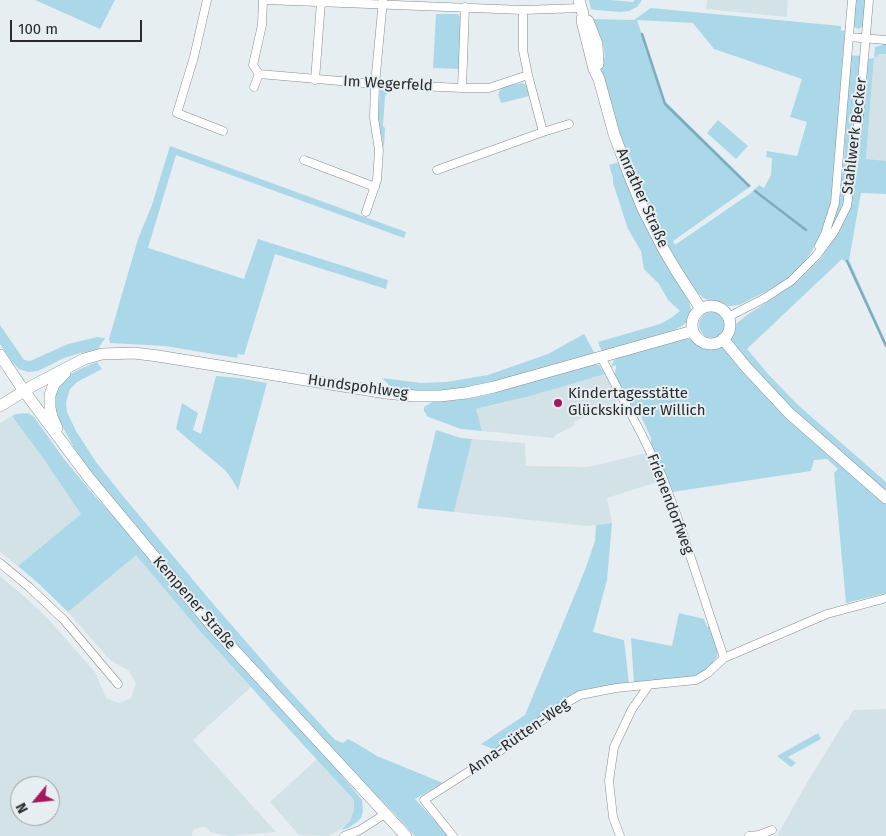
<!DOCTYPE html>
<meta charset="utf-8">
<style>
body{margin:0}
#map{position:relative;width:886px;height:836px;overflow:hidden;background:#e7eef1;font-family:"Fira Sans",sans-serif}
canvas{display:block}
.north{position:absolute;left:10px;top:776px;width:50px;height:50px;box-sizing:border-box;background:#e7eef1;border:1px solid #9ba0a2;border-radius:50%;rotate:242deg;font-size:14px;font-weight:700;line-height:20px;text-align:center;color:#282a2b}
.north::after{content:'';display:block;margin:auto;width:18px;height:22px;background:#a5185c;clip-path:polygon(50% 0,100% 100%,50% 72%,0 100%)}
.scale{position:absolute;left:10px;top:20px;width:132px;height:22px;box-sizing:border-box;border:2px solid #282a2b;border-top:0;padding-left:6px;font-size:15px;line-height:18px;white-space:nowrap;color:#282a2b;-webkit-text-stroke:4px #e7eef1;paint-order:stroke}
</style>
<div id="map">
<canvas width="886" height="836"></canvas>
<div class="north">N</div>
<div class="scale">100 m</div>
</div>
<script>
const c = document.querySelector('canvas').getContext('2d');
c.lineJoin = 'round';
function fill(path, color) { c.fillStyle = color; c.fill(path, 'evenodd'); }
const toPath = rows => new Path2D(rows.map(r => 'M' + r).join(''));
function strokePath(path, color, width, dash) { c.strokeStyle = color; c.lineWidth = width; c.lineCap = dash ? 'butt' : 'round'; c.setLineDash(dash || []); c.stroke(path); }
function label(font, color, halo, rows, align = 'center') {
  c.font = font + ' "Fira Sans",sans-serif'; c.lineWidth = 4; c.setLineDash([]); c.textBaseline = 'middle'; c.strokeStyle = halo; c.fillStyle = color; for (const [text, x, y, turn = 0] of rows) {
    c.save(); c.translate(x, y); c.rotate((+turn || 0) * Math.PI / 180); c.textAlign = isNaN(turn) ? turn : align; if (halo) c.strokeText(text, 0, 0); c.fillText(text, 0, 0); c.restore();
  }
}
fill(toPath([
 [707,0,788,0,787,17,706,9],
 [880,54,886,54,886,161,866,160,874,58],
 [605,374,619,400,574,422,575,425,554,436,554,438,482,431,475,409,492,406],
 [12,416,45,461,81,514,18,566,0,552,0,423],
 [472,439,525,443,526,466,588,467,647,453,661,481,607,498,612,523,587,526,454,512],
 [136,554,199,630,251,687,193,740,276,832,230,836,210,832,208,828,203,827,198,828,193,830,192,836,0,836,0,576,25,597,48,619,95,672,106,698,119,703,131,698,136,683,128,670,110,660,68,612],
 [20,786,50,786,50,816,20,816],
 [886,709,886,836,777,836,805,786,845,721,848,720,853,710],
 [317,759,354,800,354,810,350,821,345,826,329,836,299,835,270,802]
]), '#d3e2e7');
fill(toPath([
 [35,0,115,0,100,29],
 [589,0,610,0,634,2,634,0,642,0,637,7,629,11,621,12,596,10,591,9],
 [855,0,866,0,864,25,859,29,854,27],
 [651,8,841,26,841,31,845,30,831,204,826,222,820,237,810,254,799,268,787,279,773,288,739,305,729,306,711,301,703,298,695,290,671,254,645,204,622,144,601,69,600,58,605,58,604,50,602,40,593,19,634,20],
 [637,20,693,23,714,49,802,79,790,117,807,122,797,156,767,151,766,157,772,158,771,175,764,188,759,185,751,193,675,245,673,241,751,186,666,102,664,103],
 [436,14,458,14,462,19,460,79,458,83,458,69,433,68],
 [884,44,886,44,886,54,880,54,874,58,866,159,886,161,886,194,861,193,849,260,886,342,886,348,847,263,842,259,747,349,769,375,798,405,886,482,886,593,846,603,834,473,838,469,827,459,814,460,811,471,672,492,666,476,651,445,651,438,640,414,633,410,615,375,616,365,611,367,614,360,622,355,676,340,689,339,703,346,711,348,717,346,734,333,736,324,747,315,772,299,798,281,821,258,840,228,851,204,859,159,867,59,874,58,875,47],
 [850,55,861,56,851,159,843,207,831,230,839,202,844,158],
 [522,83,526,85,529,96,501,103,498,94,500,90,504,87],
 [380,90,390,91,385,96,383,126,385,128,384,148,378,118],
 [718,120,748,146,736,159,707,133],
 [170,146,406,232,404,238,176,155,148,248,244,279,258,239,388,280,386,289,275,254,244,355,238,354,237,358,165,346,110,343,109,339,138,239,152,205],
 [619,162,689,302,691,309,690,317,687,322,682,326,670,332,602,352,598,342,660,324,671,318,680,311,668,300,659,284,644,269,641,251,628,229,613,183,613,178,609,165],
 '699 325a13 13 0 1 1 26 0a13 13 0 1 1-26 0Z',
 [0,325,24,360,30,361,68,344,97,337,105,338,98,349,77,354,64,358,38,371,28,372,19,369,13,363,0,344],
 [584,334,595,354,494,384,444,392,394,390,382,378,421,383,446,382,488,375,548,354],
 [97,362,102,369,77,382,70,389,66,402,67,412,76,431,96,462,123,496,209,599,275,675,335,740,343,743,348,739,354,742,377,756,443,783,415,799,449,836,415,836,390,809,342,761,243,653,101,486,78,455,55,413,55,391,67,376,82,368],
 [593,364,599,365,605,374,530,396,476,409,482,431,461,429,426,416,427,415,424,411,424,407,432,402,459,400,487,395],
 [216,376,239,378,267,383,238,490,233,481,226,471,176,429,182,403,198,413,193,430,201,434],
 [28,413,34,417,64,459,92,493,117,520,203,622,339,772,362,800,363,811,361,818,357,822,348,828,341,830,350,821,354,810,354,800,274,713,251,687,199,630,136,555,68,612,38,583,18,566,81,514,45,461,12,416,16,414],
 [436,430,461,438,472,439,454,512,417,508],
 [612,523,607,580,593,632,624,640,629,684,582,690,572,694,559,703,545,714,495,750,481,744,525,715,585,570,595,541,596,525],
 [679,613,704,619,707,627,710,626,718,649,717,657,713,663,705,671,694,677,640,684,634,682,631,638,672,646],
 [818,733,821,739,788,757,796,763,791,767,777,756]
]), '#aad8e8');
strokePath(toPath([
 [642,34,665,104,749,186],
 [755,191,806,230],
 [847,261,886,346]
]), '#7dadbd', 2.5);
const street = toPath([
 [207,0,194,57,177,113,223,131],
 [266,0,523,10,581,8],
 [849,37,886,40],
 [259,74,375,84,462,88,489,88,528,75,523,50,523,10],
 [259,74,253,65,262,25,263,0],
 [315,80,321,2],
 [254,87,259,74],
 [462,88,465,7],
 [543,132,569,124],
 [304,160,375,187],
 [437,170,543,132,528,75],
 [366,212,377,180,379,150,374,118,375,84,383,0],
 [819,246,825,234,835,203,852,0],
 [728,317,765,298,791,281,816,256,834,232,847,206,859,116,869,0],
 [601,357,643,437,662,476,677,516,724,658],
 [0,563,29,587,64,620,118,684],
 [344,836,360,830,385,814],
 [453,836,424,800,493,756,566,703,580,695,616,688,696,680,708,673,724,658,827,614,886,598],
 [620,836,613,817,609,781,614,747,632,709,649,685],
 [749,836,759,835,772,830]
]);
const secondary = toPath([
 [579,0,583,14,582,21,594,69,599,79,614,134,630,177,643,209,664,250,677,272,701,309],
 [588,21,597,44,598,64],
 '692 325a19 19 0 1 1 38 0a19 19 0 1 1-38 0Z',
 [723,339,746,367,789,413,886,498],
 [0,355,24,391,89,478,212,626,406,836],
 [0,406,34,385,84,359,102,354,134,353,158,356,386,393,415,396,440,396,466,393,494,387,693,331],
 [57,428,52,417,50,408,50,395,54,384,65,373]
]);
strokePath(street, '#868d8f', 9);
strokePath(secondary, '#868d8f', 12);
strokePath(street, '#fff', 8);
strokePath(secondary, '#fff', 11);
for (const [x, y, r, color] of [
 [558,403,5,"#a5185c"]
]) { const dot = new Path2D(); dot.arc(x, y, r, 0, 2 * Math.PI); c.fillStyle = color; c.fill(dot); strokePath(dot, '#e7eef1', 2); }
label('15px', '#282a2b', '#e7eef1', [
 ["Im Wegerfeld",388,84,3],
 ["Stahlwerk Becker",855,136,-83],
 ["Anrather Straße",642,198,66],
 ["Hundspohlweg",358,387,8],
 ["Frienendorfweg",670,504,69],
 ["Kempener Straße",194,603,49],
 ["Anna-Rütten-Weg",519,737,-35]
]);
label('15px', '#282a2b', '#e7eef1', [
 ["Kindertagesstätte",568,394],
 ["Glückskinder Willich",568,411]
], 'left');
</script>
